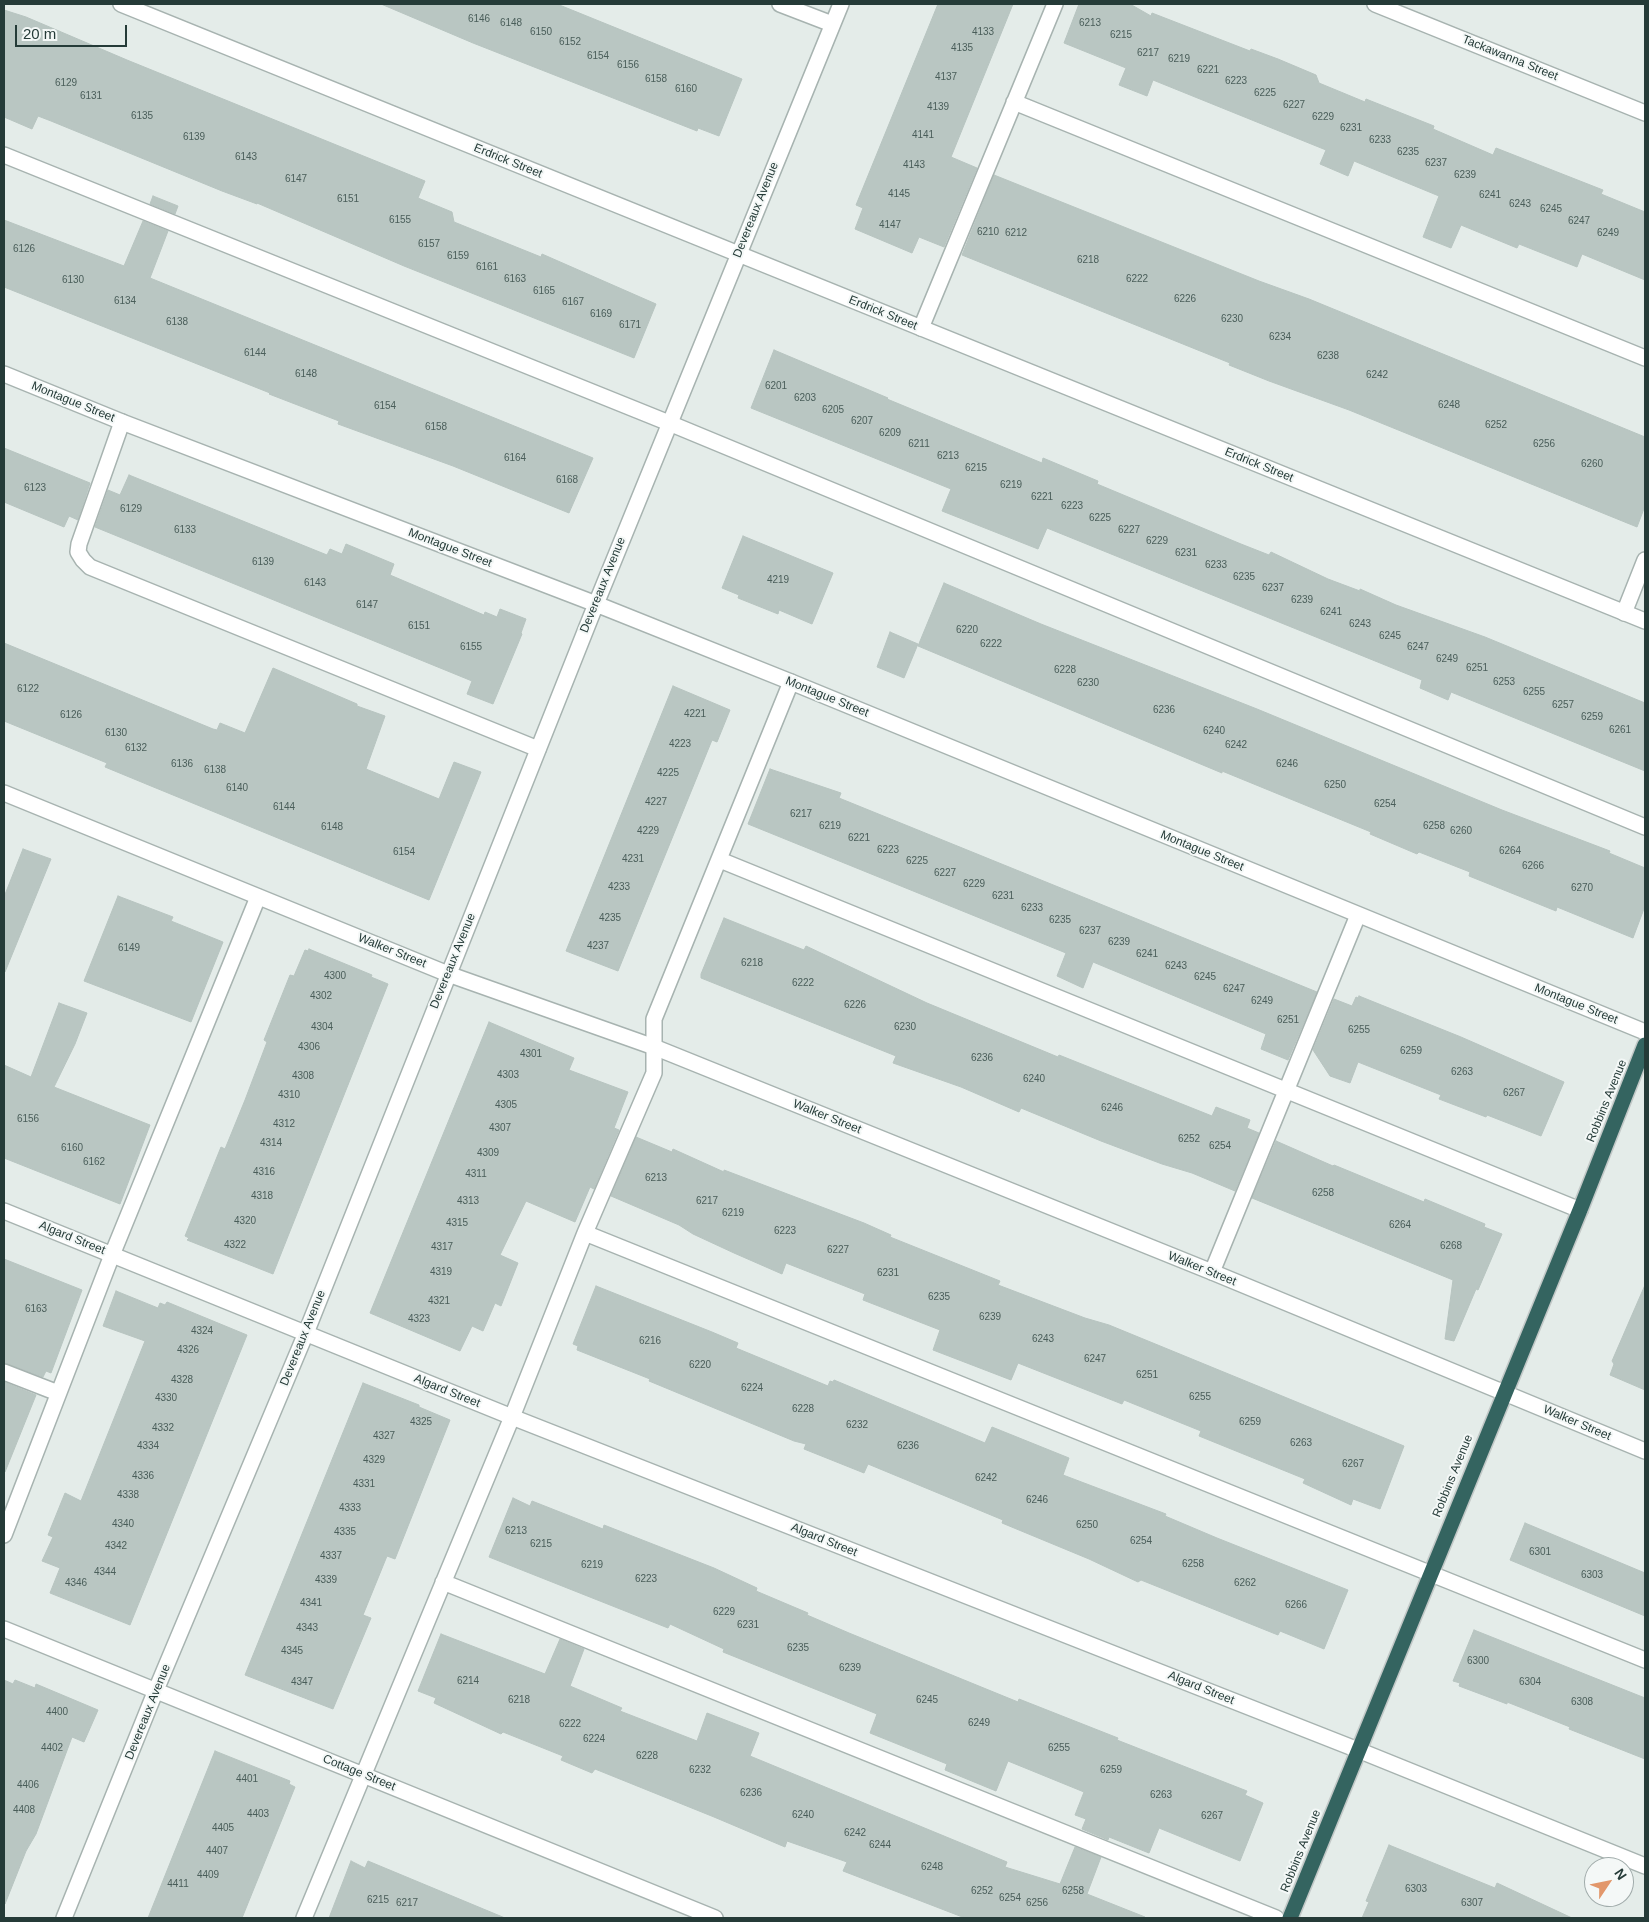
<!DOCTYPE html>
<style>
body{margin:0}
#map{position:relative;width:1649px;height:1922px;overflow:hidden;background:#e4ece9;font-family:Arial,sans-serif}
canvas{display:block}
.frame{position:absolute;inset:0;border:5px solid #253b38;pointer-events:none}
.north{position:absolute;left:1584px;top:1857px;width:50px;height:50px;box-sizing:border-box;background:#f4f8f7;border:1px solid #a1acab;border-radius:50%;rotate:56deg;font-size:14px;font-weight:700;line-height:20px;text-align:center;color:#253b38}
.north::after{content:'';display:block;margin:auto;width:18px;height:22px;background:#e2976b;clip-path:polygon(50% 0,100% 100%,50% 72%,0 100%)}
.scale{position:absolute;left:15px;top:25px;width:112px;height:22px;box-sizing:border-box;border:2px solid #253b38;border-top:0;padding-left:6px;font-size:15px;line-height:18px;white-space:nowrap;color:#253b38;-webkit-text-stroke:4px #f4f8f7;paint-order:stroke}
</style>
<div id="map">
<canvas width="1649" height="1922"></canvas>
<div class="frame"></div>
<div class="north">N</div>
<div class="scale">20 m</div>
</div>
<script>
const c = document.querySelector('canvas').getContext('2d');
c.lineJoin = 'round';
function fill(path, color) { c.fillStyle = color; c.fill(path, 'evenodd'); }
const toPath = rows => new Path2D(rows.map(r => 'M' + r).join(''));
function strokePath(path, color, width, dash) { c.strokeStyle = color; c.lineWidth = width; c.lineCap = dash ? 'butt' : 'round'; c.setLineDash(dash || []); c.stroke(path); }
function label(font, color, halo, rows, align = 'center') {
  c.font = font + ' Arial,sans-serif'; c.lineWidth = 4; c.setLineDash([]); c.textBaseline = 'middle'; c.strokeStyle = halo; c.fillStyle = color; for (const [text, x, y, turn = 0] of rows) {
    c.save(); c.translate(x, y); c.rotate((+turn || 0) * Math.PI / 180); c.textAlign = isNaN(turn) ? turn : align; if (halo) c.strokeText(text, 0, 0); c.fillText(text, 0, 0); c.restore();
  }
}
const building = toPath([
 [381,4,557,4,742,79,719,136,698,128,697,131,473,43,381,4],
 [938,4,1013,4,951,157,977,168,944,247,919,237,912,253,855,229,863,208,856,205,938,4],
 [1079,4,1130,4,1151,16,1152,13,1250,51,1251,49,1278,59,1316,75,1319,83,1365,102,1366,99,1434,126,1433,129,1493,155,1496,148,1603,190,1601,194,1645,212,1645,280,1582,254,1577,267,1519,244,1517,248,1461,225,1451,248,1423,237,1439,196,1354,161,1348,176,1320,164,1326,150,1153,80,1147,96,1119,85,1126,68,1064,43,1079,4],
 [4,10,26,17,127,60,425,181,418,198,452,212,454,222,541,257,542,254,656,304,634,358,404,266,257,203,257,204,222,191,51,121,38,116,32,129,4,117,4,10],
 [994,175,1259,281,1309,299,1645,437,1645,506,1637,527,1349,410,1269,381,1229,365,1230,363,962,255,994,175],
 [153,196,178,206,175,214,150,204,153,196],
 [4,220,124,266,143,221,168,231,150,278,593,458,569,513,453,466,338,424,339,421,269,394,270,393,4,287,4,220],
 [774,350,888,398,887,399,1042,463,1043,458,1098,481,1097,484,1241,544,1269,555,1271,552,1328,579,1360,591,1360,589,1396,605,1485,637,1645,703,1645,771,1451,692,1448,700,1420,688,1422,680,1047,528,1038,549,942,511,951,489,751,408,774,350],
 [4,448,90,483,78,520,69,516,64,527,4,502,4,448],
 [129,475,327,555,330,549,342,554,346,544,394,564,390,575,484,615,485,612,497,617,500,609,526,619,521,633,522,634,493,704,467,694,472,681,95,527,108,490,120,495,129,475],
 [743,536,833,573,812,624,779,610,778,614,738,598,739,595,722,588,743,536],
 [944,583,1041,624,1257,709,1502,810,1610,851,1609,853,1645,868,1645,906,1633,938,1557,907,1556,911,1469,876,1470,872,1419,852,1417,854,1370,834,1371,832,1222,771,1222,773,918,646,944,583],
 [890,632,918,644,904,678,877,667,890,632],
 [4,643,213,729,217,730,220,723,245,733,273,668,357,704,357,706,385,716,366,769,439,799,454,762,481,772,429,900,151,786,105,767,107,763,4,721,4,643],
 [673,686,730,710,717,742,712,740,618,971,566,951,673,686],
 [770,769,841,793,839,798,1317,992,1288,1060,1261,1049,1266,1034,1093,962,1083,988,1057,976,1066,953,748,824,770,769],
 [23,849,51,859,5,972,4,972,4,897,23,849],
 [118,896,173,917,171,921,223,942,191,1022,84,981,118,896],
 [724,918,804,950,806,946,927,1003,1058,1057,1059,1055,1212,1116,1216,1107,1250,1120,1247,1128,1259,1133,1235,1191,1192,1173,1162,1164,1101,1141,1021,1108,1019,1112,961,1087,893,1063,896,1056,701,978,701,974,724,918],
 [309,949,372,975,371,977,388,984,273,1274,187,1240,189,1238,185,1236,221,1147,225,1149,245,1100,267,1042,264,1040,290,975,294,976,305,950,308,951,309,949],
 [1359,996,1461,1037,1564,1082,1541,1136,1487,1115,1486,1117,1439,1099,1441,1095,1358,1062,1350,1083,1330,1076,1313,1050,1334,999,1352,1006,1356,997,1358,998,1359,996],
 [59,1003,87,1013,75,1044,54,1087,150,1125,120,1204,4,1158,4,1065,31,1077,59,1003],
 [489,1022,574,1058,569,1070,628,1092,614,1128,619,1130,594,1189,590,1187,575,1222,526,1201,500,1255,518,1263,501,1306,495,1303,483,1331,472,1326,460,1351,370,1313,489,1022],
 [636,1137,672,1152,673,1149,724,1172,724,1170,864,1223,891,1235,890,1237,1000,1281,998,1285,1085,1318,1109,1325,1404,1446,1380,1509,1353,1499,1351,1505,1303,1483,1305,1479,1199,1436,1201,1431,1124,1400,1122,1404,1018,1363,1011,1380,933,1350,940,1330,863,1300,865,1294,786,1263,782,1274,734,1253,693,1234,679,1225,611,1196,636,1137],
 [1276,1141,1333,1166,1334,1165,1424,1202,1425,1199,1485,1224,1484,1227,1502,1234,1478,1290,1476,1289,1454,1341,1445,1339,1453,1280,1252,1198,1276,1141],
 [4,1259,82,1290,51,1373,46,1371,43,1377,4,1363,4,1259],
 [1645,1285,1645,1390,1610,1375,1614,1364,1612,1361,1645,1285],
 [596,1286,712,1332,738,1343,736,1348,828,1386,830,1381,833,1382,834,1380,985,1443,992,1427,1069,1458,1063,1475,1166,1514,1165,1516,1217,1538,1348,1590,1324,1649,1280,1631,1278,1635,1141,1580,1138,1582,1089,1559,1002,1523,1003,1520,868,1464,864,1473,804,1449,806,1444,794,1441,649,1381,650,1379,577,1350,578,1346,573,1344,596,1286],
 [116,1291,158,1308,160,1303,165,1305,167,1302,247,1335,130,1625,50,1593,60,1568,42,1561,53,1537,48,1535,65,1493,81,1501,145,1341,103,1326,116,1291],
 [4,1382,36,1395,5,1472,4,1472,4,1382],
 [363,1383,419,1405,419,1407,450,1420,395,1559,387,1556,363,1615,371,1618,333,1709,245,1675,363,1383],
 [513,1498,530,1506,532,1501,603,1529,604,1525,714,1568,757,1588,756,1591,808,1613,807,1615,849,1633,1018,1702,1019,1699,1118,1738,1117,1740,1247,1791,1245,1795,1263,1803,1240,1861,1159,1828,1149,1853,1109,1837,1108,1840,1082,1829,1086,1819,1075,1815,1084,1792,1008,1761,996,1791,945,1770,947,1764,870,1733,877,1714,723,1652,724,1649,670,1624,668,1628,494,1559,489,1557,513,1498],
 [1525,1523,1645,1573,1645,1616,1510,1560,1525,1523],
 [1474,1630,1645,1698,1645,1759,1569,1729,1570,1727,1507,1702,1507,1704,1459,1686,1460,1683,1453,1681,1474,1630],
 [441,1634,545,1674,560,1639,584,1649,570,1686,622,1708,620,1711,697,1741,707,1713,759,1733,750,1756,1007,1862,1005,1867,1060,1884,1075,1847,1101,1857,1087,1894,1145,1917,1145,1918,965,1918,843,1871,847,1862,787,1841,785,1847,714,1817,595,1769,592,1773,561,1760,563,1756,503,1732,501,1734,434,1703,436,1698,418,1691,441,1634],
 [4,1680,13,1684,15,1680,35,1688,36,1684,98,1710,84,1742,72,1737,36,1834,26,1851,5,1904,4,1680],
 [215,1751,290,1781,289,1784,295,1787,276,1834,242,1918,148,1918,215,1751],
 [1389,1845,1495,1888,1497,1883,1572,1918,1362,1918,1369,1902,1366,1901,1389,1845],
 [351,1861,365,1868,368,1861,505,1918,329,1918,351,1861]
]);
fill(building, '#b9c6c2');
strokePath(building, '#b7c4c0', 1);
const lane = toPath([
 [780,4,832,24],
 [1014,102,1645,358],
 [4,155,669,423,1645,827],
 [921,328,1055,4],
 [122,422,79,544,78,552,83,560,90,567,538,749],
 [1624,613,1645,560],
 [720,860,1580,1210],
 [585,1233,1645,1660],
 [1212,1272,1358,915],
 [4,1372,58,1393],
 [4,1535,112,1255,258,897],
 [443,1582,1276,1918],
 [304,1918,512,1417,585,1233,654,1073,654,1019,791,682]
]);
const street = toPath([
 [121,4,1645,621],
 [1375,4,1645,113],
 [4,374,122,422,596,604,791,682,1645,1032],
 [4,793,448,974,654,1047,1212,1272,1645,1451],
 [4,1211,512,1417,1358,1750,1645,1866],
 [4,1629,715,1918],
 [64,1918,156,1690,306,1333,596,604,841,4]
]);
const highway = toPath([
 [1290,1918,1580,1210,1645,1045]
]);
strokePath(lane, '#a7b3b0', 18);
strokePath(street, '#a7b3b0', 18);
strokePath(highway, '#c2c8c7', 18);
strokePath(lane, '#fff', 15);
strokePath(street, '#fff', 15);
strokePath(highway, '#346460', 15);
label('10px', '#4a5e5a', null, [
 ["6146",479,19],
 ["6148",511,23],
 ["6213",1090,23],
 ["6150",541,32],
 ["4133",983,32],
 ["6215",1121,35],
 ["6152",570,42],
 ["4135",962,48],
 ["6217",1148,53],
 ["6154",598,56],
 ["6219",1179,59],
 ["6156",628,65],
 ["6221",1208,70],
 ["4137",946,77],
 ["6158",656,79],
 ["6223",1236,81],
 ["6129",66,83],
 ["6160",686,89],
 ["6225",1265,93],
 ["6131",91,96],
 ["6227",1294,105],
 ["4139",938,107],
 ["6135",142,116],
 ["6229",1323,117],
 ["6231",1351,128],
 ["4141",923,135],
 ["6139",194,137],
 ["6233",1380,140],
 ["6235",1408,152],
 ["6143",246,157],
 ["6237",1436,163],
 ["4143",914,165],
 ["6239",1465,175],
 ["6147",296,179],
 ["4145",899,194],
 ["6241",1490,195],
 ["6151",348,199],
 ["6243",1520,204],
 ["6245",1551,209],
 ["6155",400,220],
 ["6247",1579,221],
 ["4147",890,225],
 ["6210",988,232],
 ["6212",1016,233],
 ["6249",1608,233],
 ["6157",429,244],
 ["6126",24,249],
 ["6159",458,256],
 ["6218",1088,260],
 ["6161",487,267],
 ["6163",515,279],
 ["6222",1137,279],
 ["6130",73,280],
 ["6165",544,291],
 ["6226",1185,299],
 ["6134",125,301],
 ["6167",573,302],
 ["6169",601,314],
 ["6230",1232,319],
 ["6138",177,322],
 ["6171",630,325],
 ["6234",1280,337],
 ["6144",255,353],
 ["6238",1328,356],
 ["6148",306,374],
 ["6242",1377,375],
 ["6201",776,386],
 ["6203",805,398],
 ["6248",1449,405],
 ["6154",385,406],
 ["6205",833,410],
 ["6207",862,421],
 ["6252",1496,425],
 ["6158",436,427],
 ["6209",890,433],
 ["6211",919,444],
 ["6256",1544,444],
 ["6213",948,456],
 ["6164",515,458],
 ["6260",1592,464],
 ["6215",976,468],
 ["6168",567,480],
 ["6219",1011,485],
 ["6123",35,488],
 ["6221",1042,497],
 ["6223",1072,506],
 ["6129",131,509],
 ["6225",1100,518],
 ["6133",185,530],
 ["6227",1129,530],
 ["6229",1157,541],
 ["6231",1186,553],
 ["6139",263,562],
 ["6233",1216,565],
 ["6235",1244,577],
 ["4219",778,580],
 ["6143",315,583],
 ["6237",1273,588],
 ["6239",1302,600],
 ["6147",367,605],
 ["6241",1331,612],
 ["6243",1360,624],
 ["6151",419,626],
 ["6220",967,630],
 ["6245",1390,636],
 ["6222",991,644],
 ["6155",471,647],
 ["6247",1418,647],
 ["6249",1447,659],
 ["6251",1477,668],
 ["6228",1065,670],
 ["6253",1504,682],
 ["6230",1088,683],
 ["6122",28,689],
 ["6255",1534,692],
 ["6257",1563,705],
 ["6236",1164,710],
 ["4221",695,714],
 ["6126",71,715],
 ["6259",1592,717],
 ["6261",1620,730],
 ["6240",1214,731],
 ["6130",116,733],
 ["4223",680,744],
 ["6242",1236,745],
 ["6132",136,748],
 ["6136",182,764],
 ["6246",1287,764],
 ["6138",215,770],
 ["4225",668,773],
 ["6250",1335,785],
 ["6140",237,788],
 ["4227",656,802],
 ["6254",1385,804],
 ["6144",284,807],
 ["6217",801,814],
 ["6219",830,826],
 ["6258",1434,826],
 ["6148",332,827],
 ["4229",648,831],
 ["6260",1461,831],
 ["6221",859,838],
 ["6223",888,850],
 ["6264",1510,851],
 ["6154",404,852],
 ["4231",633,859],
 ["6225",917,861],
 ["6266",1533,866],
 ["6227",945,873],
 ["6229",974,884],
 ["4233",619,887],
 ["6270",1582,888],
 ["6231",1003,896],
 ["6233",1032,908],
 ["4235",610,918],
 ["6235",1060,920],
 ["6237",1090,931],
 ["6239",1119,942],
 ["4237",598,946],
 ["6149",129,948],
 ["6241",1147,954],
 ["6218",752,963],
 ["6243",1176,966],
 ["4300",335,976],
 ["6245",1205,977],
 ["6222",803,983],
 ["6247",1234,989],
 ["4302",321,996],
 ["6249",1262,1001],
 ["6226",855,1005],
 ["6251",1288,1020],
 ["4304",322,1027],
 ["6230",905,1027],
 ["6255",1359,1030],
 ["4306",309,1047],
 ["6259",1411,1051],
 ["4301",531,1054],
 ["6236",982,1058],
 ["6263",1462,1072],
 ["4303",508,1075],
 ["4308",303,1076],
 ["6240",1034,1079],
 ["6267",1514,1093],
 ["4310",289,1095],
 ["4305",506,1105],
 ["6246",1112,1108],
 ["6156",28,1119],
 ["4312",284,1124],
 ["4307",500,1128],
 ["6252",1189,1139],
 ["4314",271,1143],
 ["6254",1220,1146],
 ["6160",72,1148],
 ["4309",488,1153],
 ["6162",94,1162],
 ["4316",264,1172],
 ["4311",476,1174],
 ["6213",656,1178],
 ["6258",1323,1193],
 ["4318",262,1196],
 ["4313",468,1201],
 ["6217",707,1201],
 ["6219",733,1213],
 ["4320",245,1221],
 ["4315",457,1223],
 ["6264",1400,1225],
 ["6223",785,1231],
 ["4322",235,1245],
 ["6268",1451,1246],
 ["4317",442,1247],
 ["6227",838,1250],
 ["4319",441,1272],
 ["6231",888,1273],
 ["6235",939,1297],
 ["4321",439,1301],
 ["6163",36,1309],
 ["6239",990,1317],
 ["4323",419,1319],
 ["4324",202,1331],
 ["6243",1043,1339],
 ["6216",650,1341],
 ["4326",188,1350],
 ["6247",1095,1359],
 ["6220",700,1365],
 ["6251",1147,1375],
 ["4328",182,1380],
 ["6224",752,1388],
 ["6255",1200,1397],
 ["4330",166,1398],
 ["6228",803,1409],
 ["4325",421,1422],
 ["6259",1250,1422],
 ["6232",857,1425],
 ["4332",163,1428],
 ["4327",384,1436],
 ["6263",1301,1443],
 ["4334",148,1446],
 ["6236",908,1446],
 ["4329",374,1460],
 ["6267",1353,1464],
 ["4336",143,1476],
 ["6242",986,1478],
 ["4331",364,1484],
 ["4338",128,1495],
 ["6246",1037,1500],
 ["4333",350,1508],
 ["4340",123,1524],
 ["6250",1087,1525],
 ["6213",516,1531],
 ["4335",345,1532],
 ["6254",1141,1541],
 ["6215",541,1544],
 ["4342",116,1546],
 ["6301",1540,1552],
 ["4337",331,1556],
 ["6258",1193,1564],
 ["6219",592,1565],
 ["4344",105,1572],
 ["6303",1592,1575],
 ["6223",646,1579],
 ["4339",326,1580],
 ["4346",76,1583],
 ["6262",1245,1583],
 ["4341",311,1603],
 ["6266",1296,1605],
 ["6229",724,1612],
 ["6231",748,1625],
 ["4343",307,1628],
 ["6235",798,1648],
 ["4345",292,1651],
 ["6300",1478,1661],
 ["6239",850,1668],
 ["6214",468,1681],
 ["4347",302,1682],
 ["6304",1530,1682],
 ["6218",519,1700],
 ["6245",927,1700],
 ["6308",1582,1702],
 ["4400",57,1712],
 ["6249",979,1723],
 ["6222",570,1724],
 ["6224",594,1739],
 ["4402",52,1748],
 ["6255",1059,1748],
 ["6228",647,1756],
 ["6232",700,1770],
 ["6259",1111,1770],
 ["4401",247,1779],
 ["4406",28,1785],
 ["6236",751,1793],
 ["6263",1161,1795],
 ["4408",24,1810],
 ["4403",258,1814],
 ["6240",803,1815],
 ["6267",1212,1816],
 ["4405",223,1828],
 ["6242",855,1833],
 ["6244",880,1845],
 ["4407",217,1851],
 ["6248",932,1867],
 ["4409",208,1875],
 ["4411",178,1884],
 ["6303",1416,1889],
 ["6252",982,1891],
 ["6258",1073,1891],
 ["6254",1010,1898],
 ["6215",378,1900],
 ["6217",407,1903],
 ["6256",1037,1903],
 ["6307",1472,1903]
]);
label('12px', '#253b38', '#f4f8f7', [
 ["Tackawanna Street",1510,58,22],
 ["Erdrick Street",508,161,22],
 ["Devereaux Avenue",756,210,-68],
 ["Erdrick Street",883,313,22],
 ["Montague Street",73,402,22],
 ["Erdrick Street",1259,465,22],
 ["Montague Street",450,548,21],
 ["Devereaux Avenue",603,585,-68],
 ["Montague Street",827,697,22],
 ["Montague Street",1202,851,22],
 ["Walker Street",392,951,22],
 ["Devereaux Avenue",453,961,-68],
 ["Montague Street",1576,1004,22],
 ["Robbins Avenue",1607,1101,-68],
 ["Walker Street",827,1117,22],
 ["Algard Street",72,1238,22],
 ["Walker Street",1202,1269,22],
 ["Devereaux Avenue",303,1338,-68],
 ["Algard Street",447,1391,22],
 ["Walker Street",1577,1423,23],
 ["Robbins Avenue",1453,1476,-68],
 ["Algard Street",824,1540,22],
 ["Algard Street",1201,1688,22],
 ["Devereaux Avenue",148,1712,-68],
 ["Cottage Street",359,1773,22],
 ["Robbins Avenue",1301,1851,-68]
]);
</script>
